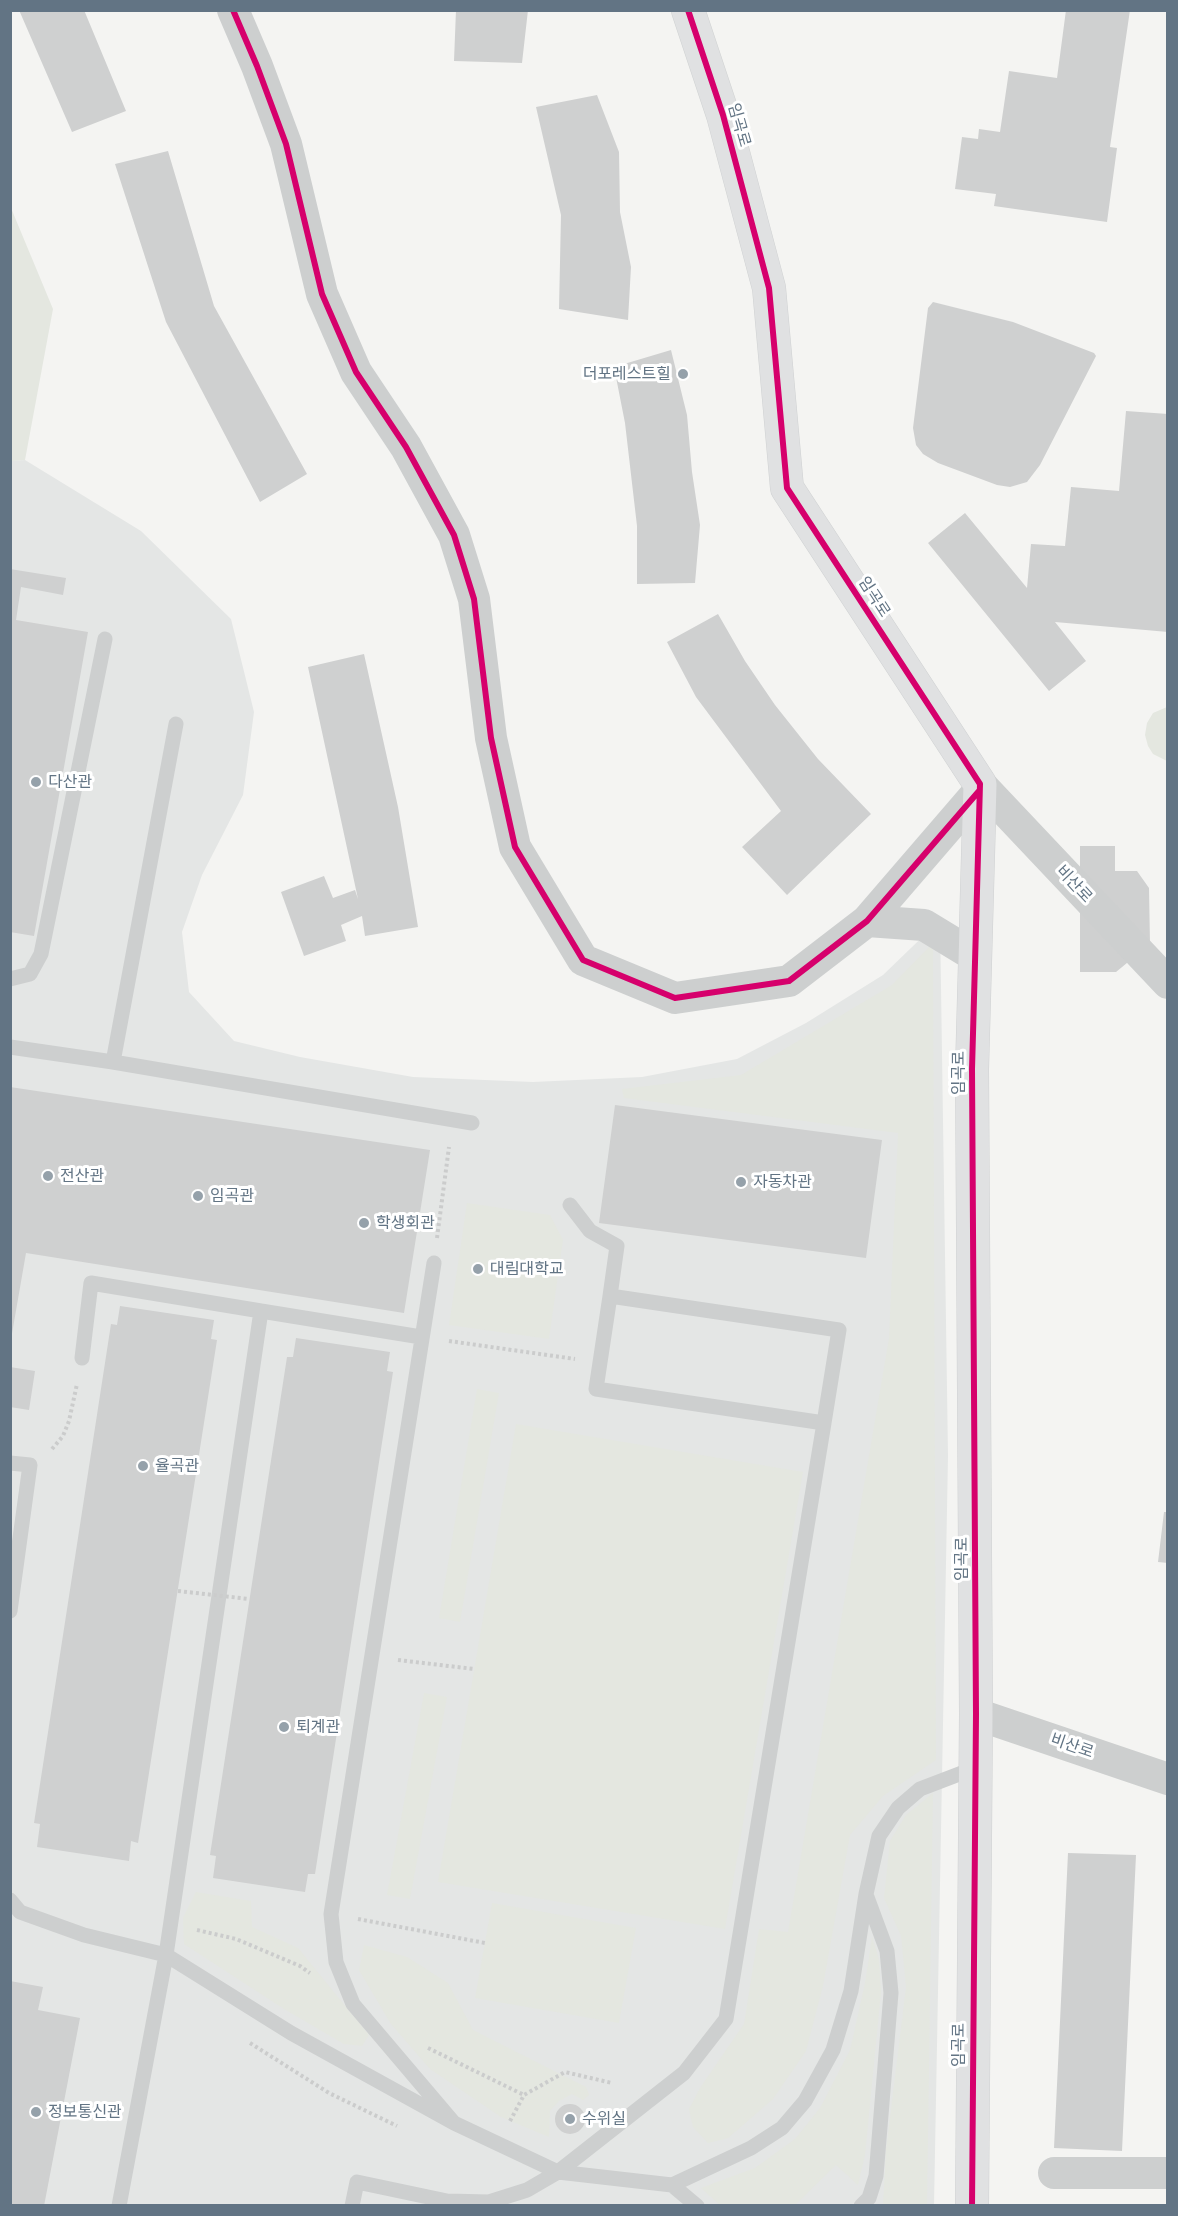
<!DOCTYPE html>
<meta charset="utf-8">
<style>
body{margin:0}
#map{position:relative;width:1178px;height:2216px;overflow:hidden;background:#f4f4f2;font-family:Inter,sans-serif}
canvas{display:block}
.frame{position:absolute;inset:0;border:12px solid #627484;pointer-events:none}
</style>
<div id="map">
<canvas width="1178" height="2216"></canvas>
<div class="frame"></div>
</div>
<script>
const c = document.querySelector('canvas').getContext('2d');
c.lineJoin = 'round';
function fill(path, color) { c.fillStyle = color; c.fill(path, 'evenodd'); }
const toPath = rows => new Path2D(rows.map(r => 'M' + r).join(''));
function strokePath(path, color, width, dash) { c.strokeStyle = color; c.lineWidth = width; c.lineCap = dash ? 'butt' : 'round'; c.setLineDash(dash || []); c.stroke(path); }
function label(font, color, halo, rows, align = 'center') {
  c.font = font + ' Inter,"Noto Sans KR",sans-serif'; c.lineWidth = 6; c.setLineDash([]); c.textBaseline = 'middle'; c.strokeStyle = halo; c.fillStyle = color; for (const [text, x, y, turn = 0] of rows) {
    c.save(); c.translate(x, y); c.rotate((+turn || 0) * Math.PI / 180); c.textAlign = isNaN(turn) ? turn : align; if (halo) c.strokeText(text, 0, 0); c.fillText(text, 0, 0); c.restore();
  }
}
fill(toPath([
 [25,460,141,531,231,619,254,712,243,795,202,875,182,932,189,992,234,1041,300,1057,413,1077,533,1082,642,1077,737,1059,806,1023,883,975,940,920,948,1456,934,2205,11,2206,10,461]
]), '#e4e6e5');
fill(toPath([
 [11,208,53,309,25,460,11,461],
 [1167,707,1168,707,1167,761,1153,754,1148,746,1145,735,1147,723,1153,713],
 [933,943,936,1760,883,1796,850,1835,823,1986,806,2051,773,2099,728,2138,708,2143,693,2127,689,2109,700,2088,744,2024,759,1929,788,1932,889,1338,898,1133,624,1098,622,1089,741,1075,892,985],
 [467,1203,550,1215,563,1240,549,1339,449,1325],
 [477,1389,499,1393,460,1622,439,1618],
 [516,1424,803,1472,725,1929,438,1882],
 [424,1693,447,1697,410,1899,387,1895],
 [933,1793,927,2205,883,2205,886,2150,906,1987,901,1936,884,1898,890,1841,906,1815],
 [196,1892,251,1901,252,1927,298,1948,369,2035,362,2046,344,2044,284,2009,184,1944,183,1918],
 [492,1903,636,1928,619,2023,475,1998],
 [872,1937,879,1959,881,1992,865,2155,858,2185,836,2165,795,2205,720,2205,701,2188,755,2168,795,2139,820,2108,850,2050,865,1983],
 [364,1945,407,1957,448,1983,473,2030,586,2087,589,2095,583,2100,572,2094,559,2101,550,2111,549,2137,501,2117,430,2069,391,2024,359,1970]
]), '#e4e7e0');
fill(toPath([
 [19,10,84,10,126,111,72,132],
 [456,10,528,10,522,63,454,61],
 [1066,10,1130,10,1110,147,1117,148,1107,222,994,206,996,194,955,189,962,137,978,139,979,129,1000,132,1009,71,1057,78],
 [597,95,619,152,620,212,631,267,628,320,559,309,561,215,536,107],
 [168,151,214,306,307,474,260,502,166,322,115,164],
 [933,302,1013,322,1094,353,1096,356,1040,465,1027,482,1010,487,997,485,938,463,923,454,916,445,913,428,928,308],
 [671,350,687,415,692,472,700,525,695,583,637,584,637,526,625,423,614,367],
 [1126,411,1168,414,1168,632,1055,622,1086,661,1049,691,928,543,965,513,1027,588,1031,544,1065,546,1071,487,1119,491],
 [10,569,66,578,63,595,21,587,16,620,88,632,34,936,10,932],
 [718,614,745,661,775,705,818,759,871,814,787,895,742,847,781,811,696,697,667,642],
 [364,654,398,807,418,927,365,936,362,916,341,925,346,941,304,956,281,892,324,876,333,898,355,890,358,899,308,667],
 [1080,846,1115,846,1115,871,1137,871,1149,888,1150,944,1116,972,1080,972],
 [10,1087,430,1150,404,1313,26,1253,10,1345],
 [615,1105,882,1140,866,1258,599,1223],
 [120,1306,214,1320,211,1339,217,1340,138,1843,131,1841,129,1861,37,1847,40,1824,34,1823,111,1324,117,1325],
 [296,1338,390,1352,387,1371,393,1372,315,1874,308,1874,305,1892,213,1878,216,1856,210,1855,287,1357,293,1357],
 [10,1367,35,1371,29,1410,10,1407],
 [1164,1512,1168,1512,1168,1563,1158,1562],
 [1068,1853,1136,1855,1122,2151,1054,2148],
 [10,1981,43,1987,38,2010,80,2018,44,2206,10,2206],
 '555 2119a15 15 0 1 1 30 0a15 15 0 1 1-30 0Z'
]), '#cfd0d0');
const secondary = toPath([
 [688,10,723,115,769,288,787,488,980,784,972,1069,976,1714,972,2206]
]);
strokePath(secondary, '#cfd1d2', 34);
strokePath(toPath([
 [437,1238,449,1147],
 [449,1341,575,1359],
 [52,1449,63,1436,69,1421,77,1384],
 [398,1660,474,1669],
 [358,1919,485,1943],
 [197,1930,236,1939,300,1966,310,1973],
 [250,2043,329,2093,397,2126],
 [428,2048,524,2095],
 [510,2121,524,2095,565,2072,612,2083]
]), '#cbcccc', 4, [3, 3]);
strokePath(toPath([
 [10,979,30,974,41,954,105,639],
 [10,1047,113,1062,472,1123],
 [113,1062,176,724],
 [570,1205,590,1231,617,1246,610,1296],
 [434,1263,331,1914,336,1962,353,2004,454,2123],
 [261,1311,421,1337],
 [82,1358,91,1283,261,1311,166,1955,119,2206],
 [10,1463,30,1465,10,1611],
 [10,1900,20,1912,84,1935,166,1955,291,2033,454,2123,558,2172,672,2185,697,2206],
 [672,2185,751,2148,782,2128,805,2101,833,2050,851,1991,866,1894,879,1836,898,1808,920,1789,975,1768],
 [447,2201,489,2202,527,2190,558,2172,684,2073,726,2019,824,1423,839,1330,610,1296,596,1389,824,1423],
 [352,2206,357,2182,447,2201,446,2206],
 [861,2206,869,2198,876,2176,891,1993,887,1951,867,1897]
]), '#cdcfcf', 15);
strokePath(toPath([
 [233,10,257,66,286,144,322,294,356,372,406,447,454,535,474,599,491,738,515,847,583,960,675,998,789,981,867,921,979,791],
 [980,784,1168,983],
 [867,921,924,925,975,956],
 [976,1714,1168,1779],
 [1054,2173,1168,2173]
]), '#cdcfcf', 32);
strokePath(secondary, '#e0e1e2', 33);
strokePath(toPath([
 [178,1591,249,1599]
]), '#cbcccc', 4, [3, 3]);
strokePath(toPath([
 [233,10,257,66,286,144,322,294,356,372,406,447,454,535,474,599,491,738,515,847,583,960,675,998,789,981,867,921,979,791],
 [688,10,723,115,769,288,787,488,980,784,972,1069,976,1714,972,2206]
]), '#d6006c', 6);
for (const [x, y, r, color] of [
 [683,374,6,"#95a1aa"],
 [36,782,6,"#95a1aa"],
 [48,1176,6,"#95a1aa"],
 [741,1182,6,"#95a1aa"],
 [198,1196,6,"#95a1aa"],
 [364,1223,6,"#95a1aa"],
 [478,1269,6,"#95a1aa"],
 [143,1466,6,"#95a1aa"],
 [284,1727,6,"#95a1aa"],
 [36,2112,6,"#95a1aa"],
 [570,2119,6,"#95a1aa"]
]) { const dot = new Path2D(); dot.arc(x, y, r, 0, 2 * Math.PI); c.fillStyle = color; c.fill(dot); strokePath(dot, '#fff', 2); }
label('16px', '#627484', '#fff', [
 ["임곡로",739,125,74],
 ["임곡로",874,597,57],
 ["비산로",1074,884,47],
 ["임곡로",959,1073,-90],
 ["임곡로",962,1559,-90],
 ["비산로",1072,1746,19],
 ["임곡로",959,2045,-90]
]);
label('16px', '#627484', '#fff', [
 ["더포레스트힐",671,374,"right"],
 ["다산관",48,782],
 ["전산관",60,1176],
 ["자동차관",753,1182],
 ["임곡관",210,1196],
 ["학생회관",376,1223],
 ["대림대학교",490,1269],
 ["율곡관",155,1466],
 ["퇴계관",296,1727],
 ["정보통신관",48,2112],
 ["수위실",582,2119]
], 'left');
</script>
